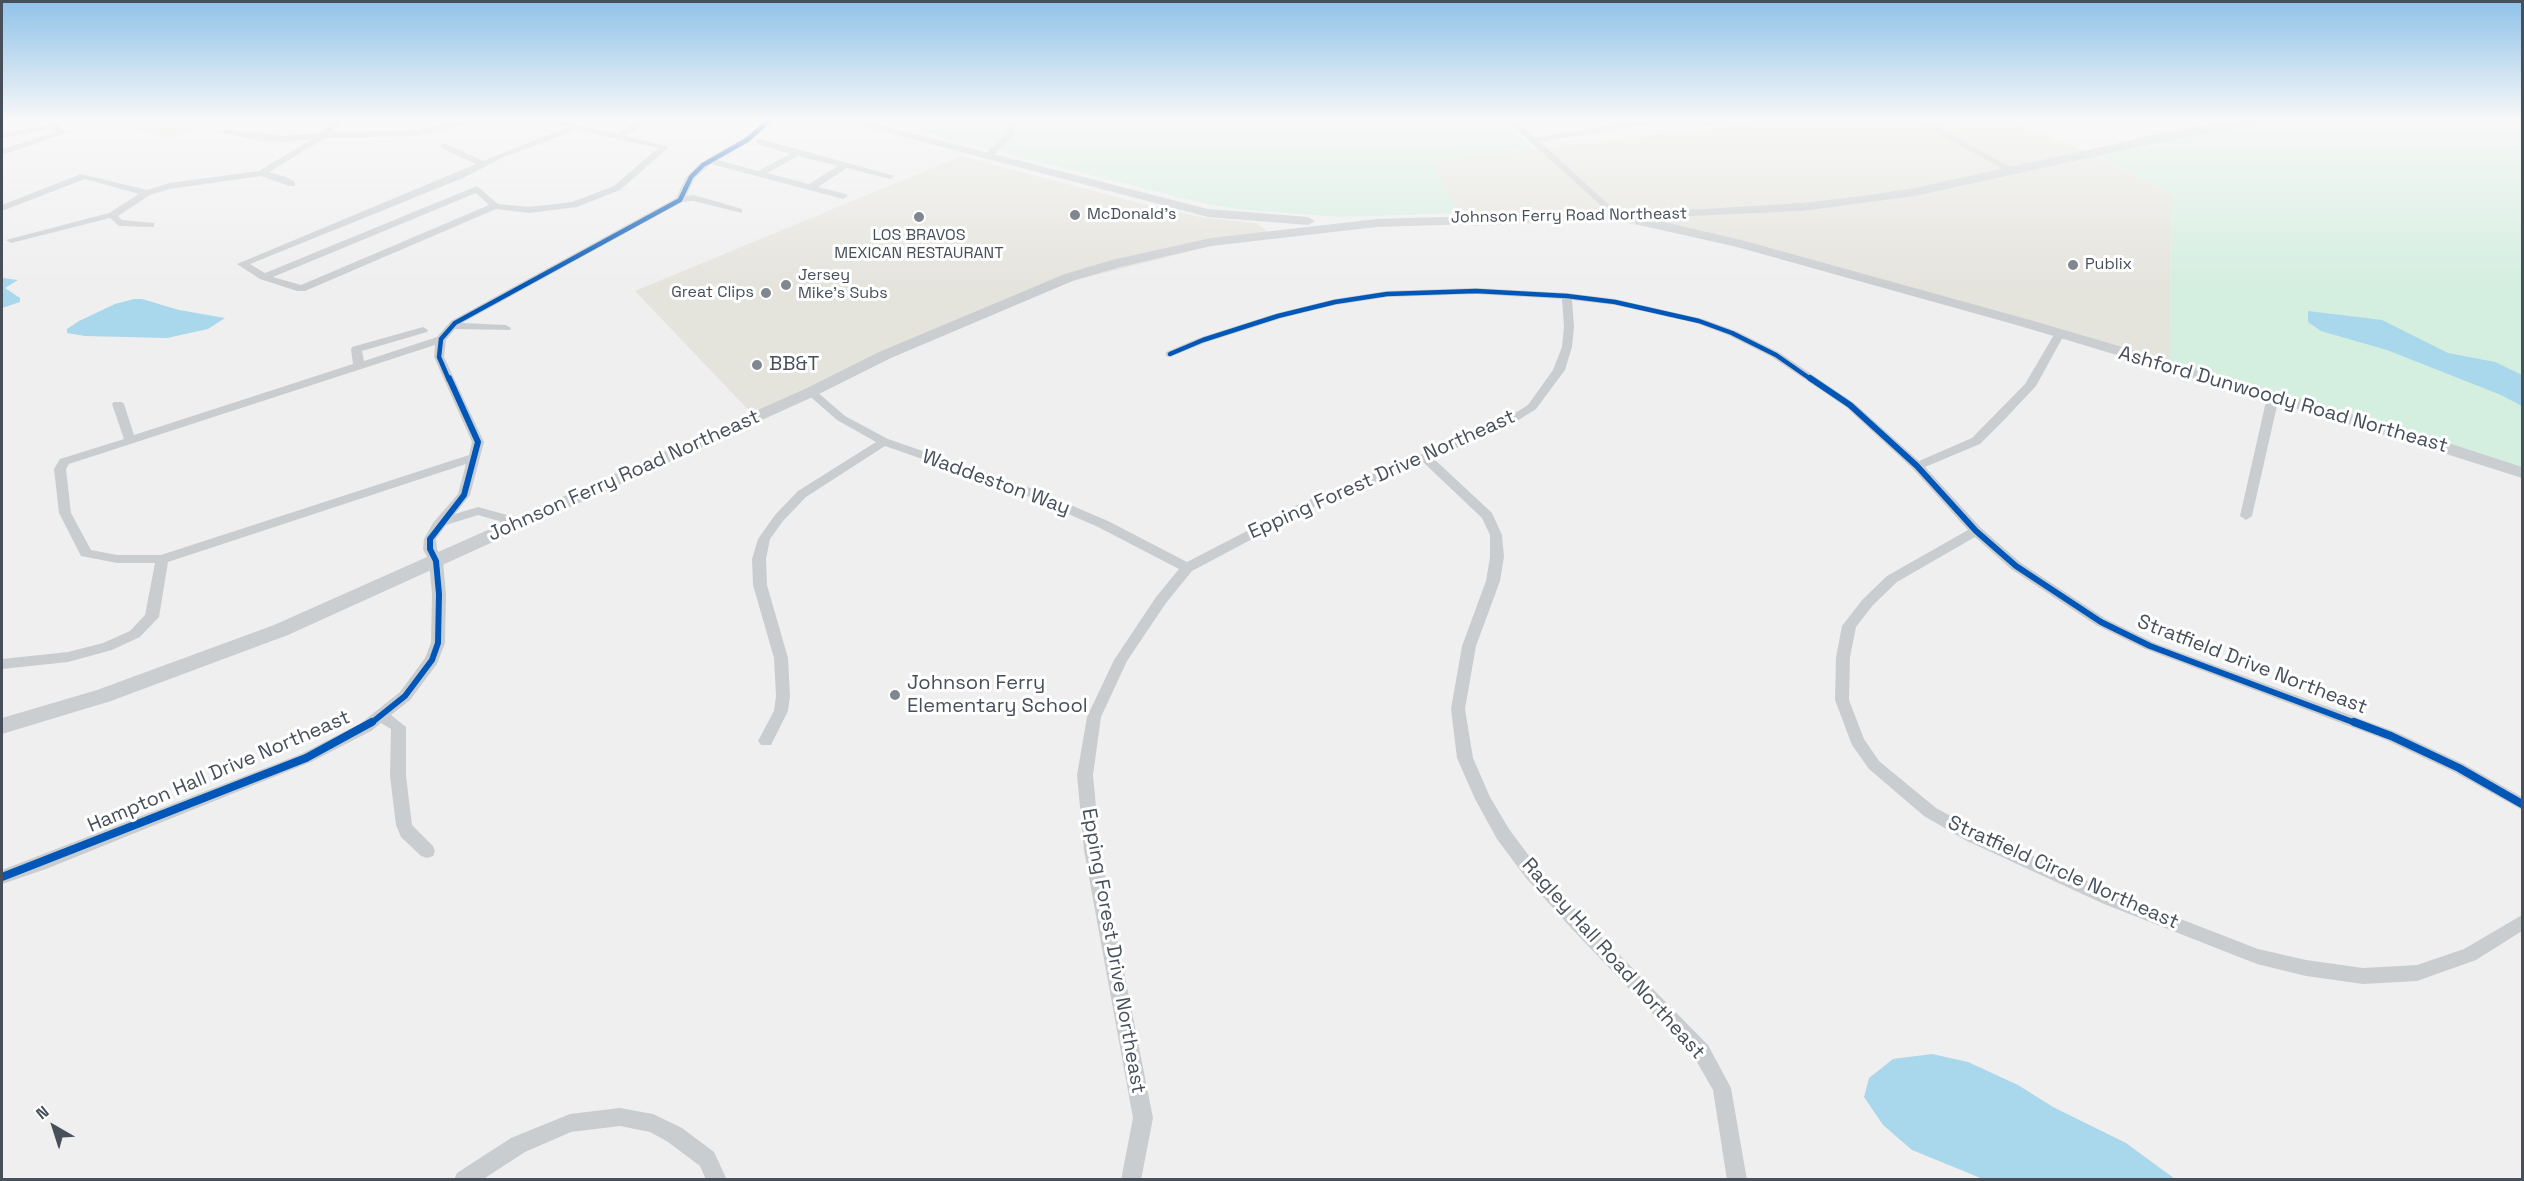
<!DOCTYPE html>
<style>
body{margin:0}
#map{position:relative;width:2524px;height:1181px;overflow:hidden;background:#efefef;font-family:"Space Grotesk",sans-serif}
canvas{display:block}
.frame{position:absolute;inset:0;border:3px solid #464f5a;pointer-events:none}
.north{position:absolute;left:24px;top:1097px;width:60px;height:60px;-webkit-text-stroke:4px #fff;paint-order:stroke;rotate:321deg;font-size:16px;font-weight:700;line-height:24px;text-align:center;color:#464f5a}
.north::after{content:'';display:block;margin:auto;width:21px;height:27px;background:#464f5a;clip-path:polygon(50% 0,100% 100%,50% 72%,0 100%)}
</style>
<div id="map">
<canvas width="2524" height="1181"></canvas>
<div class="frame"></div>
<div class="north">N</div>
</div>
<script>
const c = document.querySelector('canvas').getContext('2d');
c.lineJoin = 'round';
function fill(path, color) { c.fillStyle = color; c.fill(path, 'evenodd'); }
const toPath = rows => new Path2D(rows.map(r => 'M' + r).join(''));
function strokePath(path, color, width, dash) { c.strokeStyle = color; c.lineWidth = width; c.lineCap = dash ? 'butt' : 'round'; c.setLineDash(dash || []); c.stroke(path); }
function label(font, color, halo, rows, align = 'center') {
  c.font = font + ' "Space Grotesk",sans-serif'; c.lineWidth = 6; c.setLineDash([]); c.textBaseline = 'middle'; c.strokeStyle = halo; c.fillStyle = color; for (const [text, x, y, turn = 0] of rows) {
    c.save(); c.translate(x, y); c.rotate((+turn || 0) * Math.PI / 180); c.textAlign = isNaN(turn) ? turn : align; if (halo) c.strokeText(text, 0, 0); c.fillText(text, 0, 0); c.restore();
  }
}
fill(toPath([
 [103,120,218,120,169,138],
 [1750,120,2009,120,2089,153,2171,193,2170,364,1743,246,1616,221,1472,226,1458,213,1430,161,1741,125],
 [961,156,1139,203,1200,217,1256,223,1273,235,1222,243,1069,282,917,344,756,418,635,291]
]), '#e4e3dc');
fill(toPath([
 [872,120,1501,120,1533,149,1431,161,1458,213,1342,217,1246,210,1207,204],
 [2245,120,2522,120,2522,475,2441,447,2170,364,2171,193,2089,153,2166,130]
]), '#d4eee0');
fill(toPath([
 [2,278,18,280,5,288,20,298,20,302,2,308],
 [134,299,142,299,179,310,225,318,208,329,167,338,85,336,67,333,67,329,79,321,115,304],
 [2308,311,2382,320,2448,353,2495,362,2522,375,2522,406,2501,395,2387,350,2321,331,2308,322],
 [1932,1054,1968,1062,2018,1085,2053,1107,2126,1143,2175,1179,1983,1179,1912,1150,1883,1125,1864,1097,1869,1078,1893,1059]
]), '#a9d7eb');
fill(toPath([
 [43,120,53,120,66,133,2,155,2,149,56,132,52,129,2,138,2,134,47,125,43,120],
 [333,120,342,120,331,132,417,130,464,120,482,120,417,136,325,138,269,172,286,177,295,182,295,186,289,186,261,176,170,189,150,195,118,216,122,220,154,223,154,227,119,226,110,218,11,243,6,240,109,213,139,194,85,179,2,211,2,205,81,174,147,190,169,183,259,171,312,139,285,142,262,141,223,133,223,129,285,136,320,133,333,120],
 [535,120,556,120,618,134,639,120,650,120,626,136,669,147,620,190,577,207,529,213,496,209,305,291,297,291,260,279,237,264,476,164,441,148,441,144,447,144,483,161,567,127,535,120],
 [577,130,658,148,614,186,572,202,529,207,498,204,477,186,265,273,250,264,463,178,504,157,577,130],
 [476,193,489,205,301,285,273,277,476,193],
 [764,120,774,120,750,142,718,160,758,171,790,154,757,144,756,142,760,139,895,176,890,179,847,168,818,187,846,194,848,196,843,199,711,164,695,178,686,196,694,195,742,209,742,213,694,201,682,202,462,323,506,325,511,328,510,330,455,329,446,340,444,357,484,442,470,495,455,514,478,507,507,515,517,527,516,530,506,530,499,521,478,515,446,525,436,539,437,549,443,561,446,594,445,643,437,664,410,700,391,715,406,727,406,776,412,825,433,846,435,851,433,856,427,858,421,856,401,837,396,825,390,776,391,729,381,723,371,731,311,762,46,869,2,884,2,870,301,754,361,723,400,692,425,658,431,643,432,594,429,561,423,549,424,539,433,523,458,494,466,464,168,562,159,617,140,637,112,650,68,662,2,669,2,659,68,652,103,643,130,631,145,615,155,563,117,563,81,556,59,513,54,469,60,459,124,439,112,404,114,402,122,402,124,404,134,435,353,364,351,349,352,347,423,327,428,330,427,332,362,351,364,361,437,337,451,321,676,198,686,177,700,163,744,138,764,120],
 [798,156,838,166,809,184,767,173,798,156],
 [435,345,434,357,472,442,469,455,161,555,117,555,91,550,71,513,66,469,69,464,435,345],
 [1009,120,1017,120,1014,135,990,159,984,159,984,155,1006,134,1009,120],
 [1506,120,1515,120,1535,138,1637,120,1667,120,1649,126,1643,125,1540,142,1618,213,1618,217,1615,218,1506,120],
 [1681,120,1705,121,1730,120,1705,127,1681,120],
 [1910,120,1924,120,1932,123,2019,172,2012,174,1926,127,1910,120],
 [1476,288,1567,293,1615,299,1703,319,1736,331,1780,353,1854,403,1919,461,1972,438,2025,384,2055,333,2063,333,2064,335,2036,386,2005,419,1980,444,1925,467,1981,528,2021,563,2106,619,2155,643,2396,732,2464,764,2522,797,2522,810,2454,772,2386,740,2145,649,2096,625,2011,569,1975,537,1897,582,1873,605,1856,627,1850,657,1849,700,1864,739,1879,761,1936,808,1979,831,2116,894,2258,949,2306,960,2363,968,2417,965,2464,949,2522,915,2522,931,2476,960,2417,981,2363,984,2306,976,2257,964,2104,904,1967,841,1924,816,1869,769,1852,745,1835,700,1836,657,1842,626,1863,599,1887,576,1968,530,1913,469,1846,407,1772,357,1728,335,1696,323,1615,305,1572,300,1574,327,1572,347,1565,370,1536,409,1509,426,1433,458,1492,513,1502,535,1504,557,1500,581,1476,646,1465,709,1473,758,1490,797,1509,829,1538,868,1584,919,1708,1045,1731,1088,1747,1180,1727,1180,1713,1090,1694,1057,1572,929,1526,878,1497,839,1475,799,1457,758,1451,709,1462,646,1486,581,1490,557,1490,535,1482,518,1423,462,1307,510,1192,571,1166,603,1127,661,1101,717,1093,775,1100,850,1153,1118,1141,1180,1121,1180,1133,1118,1084,850,1077,775,1087,717,1114,660,1156,597,1179,569,1098,527,1025,495,885,446,806,497,783,521,770,539,766,559,767,585,788,658,790,696,788,711,771,745,761,745,758,741,774,711,776,696,774,658,753,585,752,559,758,539,775,515,798,491,876,442,837,420,805,392,811,389,815,390,845,416,888,439,1033,489,1108,521,1187,562,1299,504,1501,422,1528,405,1553,370,1562,347,1564,327,1562,299,1476,294,1387,297,1335,305,1282,318,1207,342,1170,357,1166,356,1166,352,1199,338,1274,314,1335,299,1387,291,1476,288],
 [2273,394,2279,397,2252,516,2246,520,2240,516,2267,397,2273,394],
 [620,1108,653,1114,682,1128,714,1152,727,1180,706,1180,700,1166,668,1142,650,1132,620,1126,571,1132,525,1152,482,1180,454,1180,457,1173,511,1138,570,1114,620,1108]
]), '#cacdcf');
fill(toPath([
 [839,120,861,120,1208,209,1308,217,1315,221,1308,225,1208,217,839,120],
 [2234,120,2262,120,2256,124,2169,140,1915,196,1802,211,1647,218,1745,241,2030,320,2433,438,2522,467,2522,478,2421,446,2020,326,1737,247,1635,224,1635,219,1377,227,1211,246,1120,267,1075,280,891,358,817,395,288,635,111,701,2,734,2,718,97,690,274,625,805,389,879,352,1065,274,1112,260,1211,238,1377,219,1704,209,1802,203,1863,196,1915,188,2169,132,2234,120]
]), '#cbced1');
strokePath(toPath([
 [1170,354,1203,340,1278,316,1335,302,1387,294,1476,291,1567,296,1615,302,1699,321,1732,333,1776,355,1812,380],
 [449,380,439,357,441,339,455,323,680,200,691,177,703,165,747,140,770,120]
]), '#0057b8', 4.5);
strokePath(toPath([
 [1810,378,1850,405,1917,466,1976,531,2016,566,2101,622,2150,646,2358,724],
 [370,724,405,696,432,660,438,643,439,594,436,561,430,549,430,539,464,495,478,442,449,378]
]), '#0057b8', 6);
strokePath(toPath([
 [2354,722,2391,736,2459,768,2522,804],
 [2,877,306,758,372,722]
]), '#0057b8', 8);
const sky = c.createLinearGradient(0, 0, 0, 286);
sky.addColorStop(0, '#8fc2e9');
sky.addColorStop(0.42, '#f8f8f8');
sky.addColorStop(1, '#f8f8f800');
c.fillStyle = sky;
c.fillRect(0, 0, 2524, 286);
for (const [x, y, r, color] of [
 [1075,215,6,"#81878e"],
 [919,217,6,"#81878e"],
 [2073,265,6,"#81878e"],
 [786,285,6,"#81878e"],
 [766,293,6,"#81878e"],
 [757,365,6,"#81878e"],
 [895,695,6,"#81878e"]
]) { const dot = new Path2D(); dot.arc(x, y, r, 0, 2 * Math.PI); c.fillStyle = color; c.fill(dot); strokePath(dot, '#fff', 2); }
label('16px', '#464f5a', '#fff', [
 ["McDonald's",1087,215],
 ["LOS BRAVOS",919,236,"center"],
 ["MEXICAN RESTAURANT",919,254,"center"],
 ["Publix",2085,265],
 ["Jersey",798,276],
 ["Mike's Subs",798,294],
 ["Great Clips",754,293,"right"]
], 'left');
label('16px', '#464f5a', '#fff', [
 ["Johnson Ferry Road Northeast",1569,216,-1]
]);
label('20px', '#464f5a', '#fff', [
 ["BB&T",769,365],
 ["Johnson Ferry",907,684],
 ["Elementary School",907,707]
], 'left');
label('20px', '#464f5a', '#fff', [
 ["Ashford Dunwoody Road Northeast",2283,400,16],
 ["Epping Forest Drive Northeast",1382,475,-24],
 ["Johnson Ferry Road Northeast",624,476,-24],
 ["Waddeston Way",996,483,20],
 ["Stratfield Drive Northeast",2252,665,21],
 ["Hampton Hall Drive Northeast",219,772,-23],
 ["Stratfield Circle Northeast",2063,873,24],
 ["Epping Forest Drive Northeast",1113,951,80],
 ["Ragley Hall Road Northeast",1613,959,48]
]);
</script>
